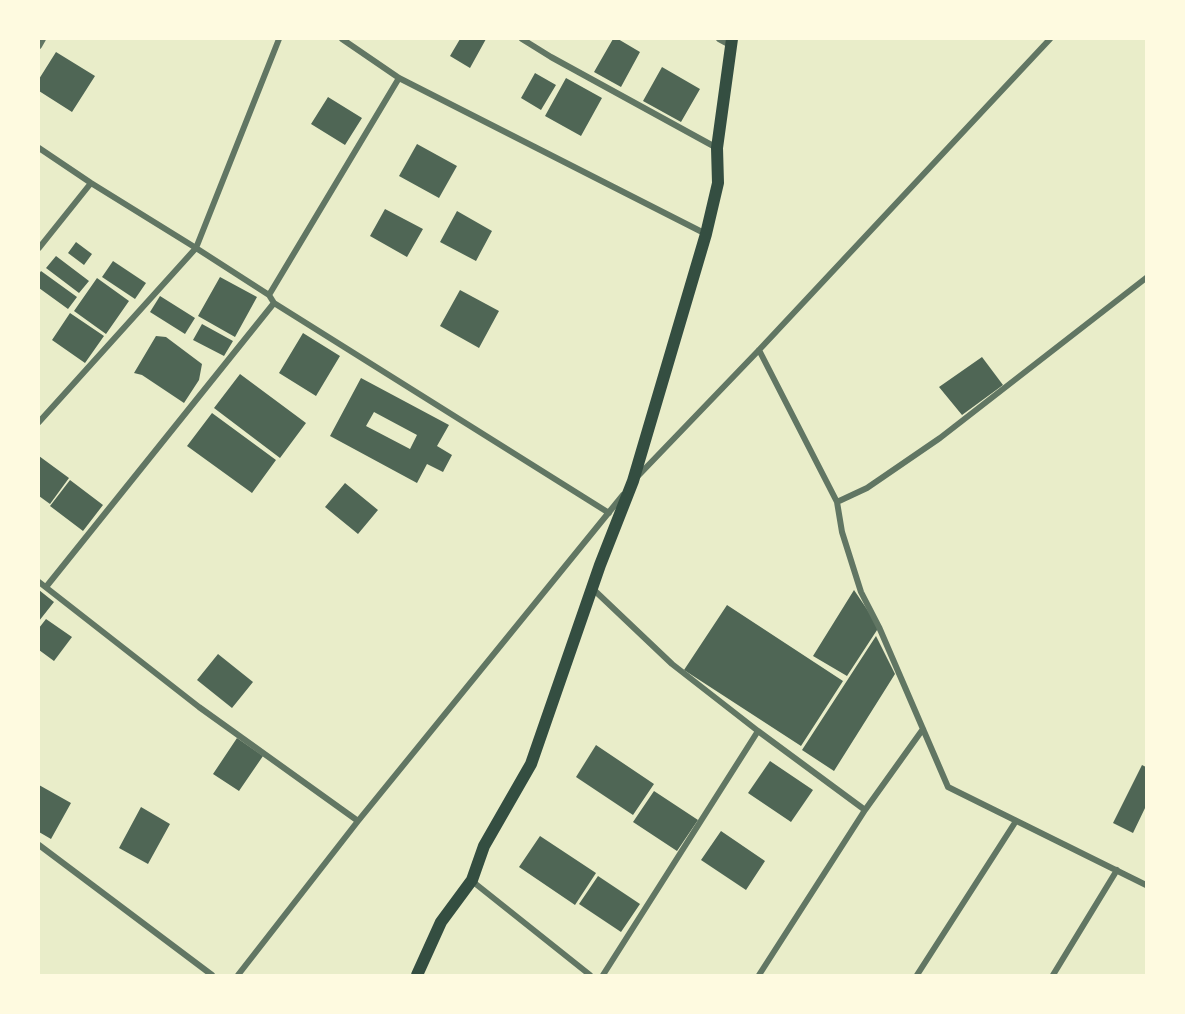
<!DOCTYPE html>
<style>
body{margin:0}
#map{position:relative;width:1185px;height:1014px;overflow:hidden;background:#e9edc9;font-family:Helvetica,sans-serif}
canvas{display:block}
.frame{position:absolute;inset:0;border:40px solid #fefae0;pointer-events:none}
</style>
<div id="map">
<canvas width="1185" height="1014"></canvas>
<div class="frame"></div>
</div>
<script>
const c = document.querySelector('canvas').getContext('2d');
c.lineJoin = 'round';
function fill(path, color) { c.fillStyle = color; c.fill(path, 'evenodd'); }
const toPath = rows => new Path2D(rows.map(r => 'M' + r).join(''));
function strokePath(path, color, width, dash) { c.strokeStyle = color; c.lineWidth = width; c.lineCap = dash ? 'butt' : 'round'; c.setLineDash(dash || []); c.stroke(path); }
fill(toPath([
 [460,39,486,39,470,68,450,56],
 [613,39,618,39,640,52,621,87,594,72],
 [56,52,95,76,72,112,39,91,39,79],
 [662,67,700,89,681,122,643,101],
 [535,73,556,85,541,110,521,98],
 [566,78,602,98,581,136,545,116],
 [328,97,362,118,345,145,311,124],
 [417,144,457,166,439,198,399,176],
 [385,209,423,229,407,257,370,236],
 [457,211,492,231,476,261,440,242],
 [76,242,92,254,84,265,68,253],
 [56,256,89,281,79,293,46,268],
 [113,261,146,283,135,299,102,277],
 [41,271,77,297,68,309,39,288,39,274],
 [220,277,257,297,235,337,198,316],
 [97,278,129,301,106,334,74,311],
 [460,290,499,311,479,348,440,326],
 [160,296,195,318,185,334,150,312],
 [70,313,104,336,85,363,52,340],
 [202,324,233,341,224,356,193,340],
 [303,333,340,356,316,396,279,373],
 [156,336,166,337,202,364,199,380,184,403,142,375,134,373],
 [982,357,1003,385,962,415,939,387],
 [240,374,306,423,280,458,214,408],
 [361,378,449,425,437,446,452,455,443,472,427,464,417,483,330,436],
 [374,412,417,435,410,449,366,426],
 [212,413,276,460,252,493,187,446],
 [39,456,69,478,50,504,39,496],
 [70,480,103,505,83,531,50,506],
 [345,483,378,510,358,534,325,507],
 [39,590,54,602,39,621],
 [854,590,879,627,847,676,813,656],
 [727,605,843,681,801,746,684,670],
 [46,619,72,637,54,661,39,650,39,628],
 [876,636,895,674,834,771,802,750],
 [218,654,253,682,232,708,197,680],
 [237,738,263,756,239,791,213,774],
 [596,745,654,784,633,815,576,777],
 [770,761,813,790,791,822,748,793],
 [1142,765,1146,767,1146,806,1133,833,1113,823],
 [39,785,71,803,51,839,39,832],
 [654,791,698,820,677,851,633,822],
 [141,807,170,824,148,864,119,848],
 [721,831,765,861,746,890,701,860],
 [540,836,596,873,575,905,519,867],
 [598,876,640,904,621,932,579,904]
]), '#4f6655');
strokePath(toPath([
 [342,39,399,78,706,234],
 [522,39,551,57,717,148],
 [719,39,732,46],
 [39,46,43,39],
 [39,148,91,183,196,248,269,295,274,303,609,513],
 [39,248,91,183],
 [269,295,399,78],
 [759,350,837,502,842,532,861,592,879,627,948,787,1146,885],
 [39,422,196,248,279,39],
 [637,477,759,350,1050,39],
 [837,502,867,488,940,438,1146,278],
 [39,582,199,707,358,821],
 [46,587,274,303],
 [593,589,672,664,758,731,865,810],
 [39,845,212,975],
 [472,881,590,975],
 [238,975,358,821,623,495],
 [603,975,758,731],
 [759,975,865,810,923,729],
 [917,975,1016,821],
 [1053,975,1117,870]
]), '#617663', 6);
strokePath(toPath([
 [417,975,441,922,472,880,484,846,531,764,600,565,633,481,706,234,718,183,717,148,732,39]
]), '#344e41', 12);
</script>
